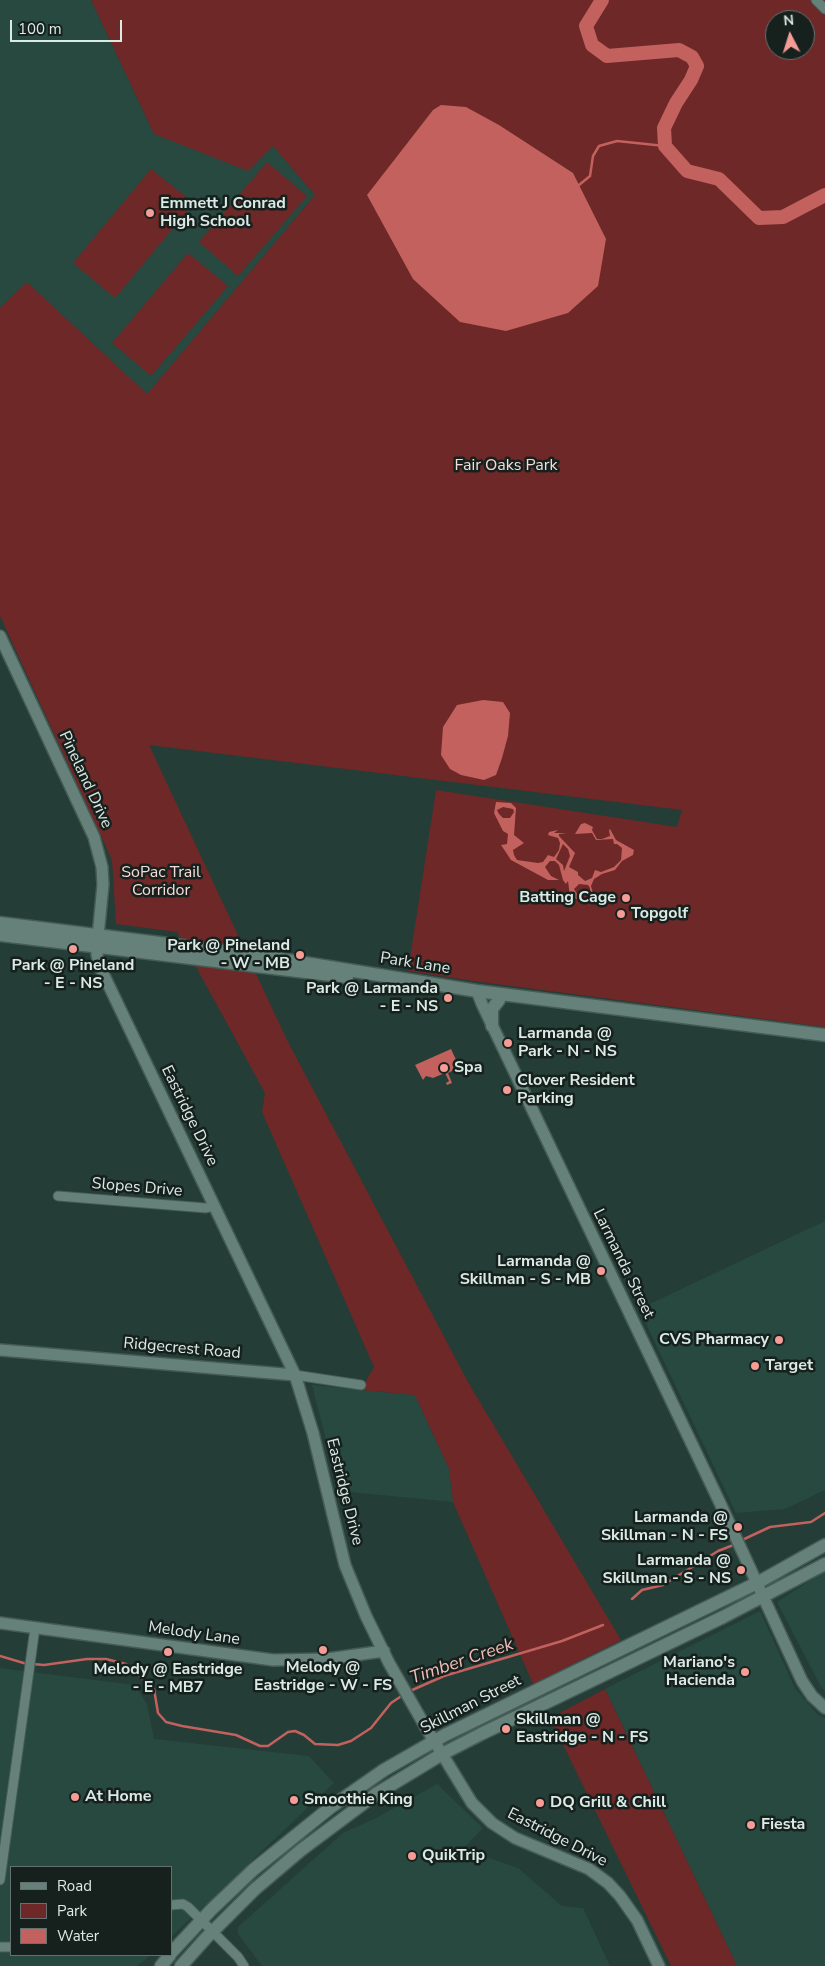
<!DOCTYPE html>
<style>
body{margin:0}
#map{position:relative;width:825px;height:1966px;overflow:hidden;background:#243d36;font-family:"Nunito Sans",sans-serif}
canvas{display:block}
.legend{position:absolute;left:10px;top:1866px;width:162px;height:90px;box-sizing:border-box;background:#16211e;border:1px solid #65716e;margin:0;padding:6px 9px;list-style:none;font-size:15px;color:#dbeae5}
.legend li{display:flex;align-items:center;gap:10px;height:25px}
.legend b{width:25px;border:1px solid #65716e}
.north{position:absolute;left:765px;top:10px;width:50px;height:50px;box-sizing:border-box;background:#16211e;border:1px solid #65716e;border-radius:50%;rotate:355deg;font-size:14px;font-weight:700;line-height:20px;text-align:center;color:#dbeae5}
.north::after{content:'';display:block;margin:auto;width:18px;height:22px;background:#f59c96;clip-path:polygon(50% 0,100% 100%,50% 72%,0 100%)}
.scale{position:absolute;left:10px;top:20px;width:112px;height:22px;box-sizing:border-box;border:2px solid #dbeae5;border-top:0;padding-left:6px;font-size:15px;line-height:18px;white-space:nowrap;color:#dbeae5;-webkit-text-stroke:4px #16211e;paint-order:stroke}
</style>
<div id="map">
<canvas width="825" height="1966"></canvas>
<ul class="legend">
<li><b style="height:6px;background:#668179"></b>Road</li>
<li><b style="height:14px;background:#6d2827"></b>Park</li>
<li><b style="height:14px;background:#c2615d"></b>Water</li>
</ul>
<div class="north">N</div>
<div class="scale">100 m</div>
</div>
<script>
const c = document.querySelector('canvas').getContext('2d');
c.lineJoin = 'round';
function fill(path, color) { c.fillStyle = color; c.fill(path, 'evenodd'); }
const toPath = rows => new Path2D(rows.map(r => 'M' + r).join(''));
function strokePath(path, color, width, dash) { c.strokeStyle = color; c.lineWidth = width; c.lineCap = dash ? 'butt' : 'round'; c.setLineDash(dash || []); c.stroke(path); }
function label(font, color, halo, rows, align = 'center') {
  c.font = font + ' "Nunito Sans",sans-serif'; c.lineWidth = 5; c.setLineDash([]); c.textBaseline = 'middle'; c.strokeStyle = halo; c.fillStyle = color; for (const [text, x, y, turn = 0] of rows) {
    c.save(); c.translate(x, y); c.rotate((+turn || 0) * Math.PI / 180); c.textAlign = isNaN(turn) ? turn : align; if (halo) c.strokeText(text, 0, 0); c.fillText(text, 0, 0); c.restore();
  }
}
fill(toPath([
 [0,0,91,0,154,134,273,145,315,195,147,395,27,283,0,308],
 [825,1221,825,1490,785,1509,736,1513,639,1309],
 [312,1385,415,1395,449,1469,453,1502,339,1491],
 [825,1571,825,1691,821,1687,777,1602],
 [760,1611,795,1688,817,1714,825,1718,825,1966,737,1966,605,1689],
 [0,1668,135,1685,147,1704,154,1739,309,1756,334,1783,171,1937,171,1867,11,1867,11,1955,151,1955,137,1966,0,1966],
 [437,1784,483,1828,463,1849,518,1868,562,1906,583,1908,610,1966,262,1966,238,1934,238,1927,343,1833,378,1817]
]), '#274940');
fill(toPath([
 [91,0,825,0,825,1027,473,981,408,971,436,790,677,827,682,810,149,745,287,1040,468,1382,621,1640,533,1684,453,1502,449,1469,415,1395,361,1390,374,1367,262,1112,265,1093,177,932,116,924,112,860,0,616,0,308,27,282,147,394,315,195,273,146,248,171,154,134],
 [775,20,805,20,805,50,775,50],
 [267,162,307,196,238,276,199,242],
 [151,169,194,203,115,298,73,263],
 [188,253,228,286,151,376,112,343],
 [605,1689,737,1966,671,1966,550,1718]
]), '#6d2827');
fill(toPath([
 [441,105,466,107,499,125,573,173,606,239,598,286,568,313,506,331,460,322,413,279,367,195,433,110],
 [483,700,503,702,510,713,508,736,502,758,496,775,484,780,461,775,450,769,441,755,443,727,457,705],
 [496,802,511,803,516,808,514,835,524,843,513,850,514,855,517,860,538,863,543,862,548,855,554,857,559,850,560,843,558,838,548,835,549,832,558,830,554,833,567,833,559,834,559,836,575,853,569,867,578,872,578,875,585,881,592,878,595,870,601,872,614,867,621,860,622,848,617,844,614,844,613,839,596,840,592,833,575,834,581,824,585,823,593,827,592,830,597,839,602,839,610,836,609,830,610,829,616,840,634,850,633,855,622,861,615,870,602,874,594,879,591,886,594,897,587,904,570,896,568,881,566,884,563,880,559,865,555,861,550,861,545,867,551,876,559,880,548,880,511,860,501,845,507,844,508,834,503,831,494,813],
 [503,807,513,809,514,812,510,818,503,818,499,814,497,810],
 [563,844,568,849,570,856,564,871,563,865,556,859],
 [579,884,588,885,590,888,590,896,586,899,579,897,574,889],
 [451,1049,458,1064,454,1070,448,1073,452,1083,447,1085,446,1083,449,1081,445,1073,433,1078,426,1076,423,1080,415,1065]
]), '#c2615d');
strokePath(toPath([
 [579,185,590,176,593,156,599,146,617,141,665,146],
 [740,1541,770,1527,811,1522,825,1513],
 [632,1599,642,1590,663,1585,718,1551,736,1544],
 [0,1656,27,1664],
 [33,1664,44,1665,87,1659,106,1659,126,1664,154,1689,158,1713,166,1722,182,1726,236,1735,260,1746,268,1746,288,1732,295,1731,304,1735,315,1744,338,1745,351,1741,371,1728,391,1703,403,1695],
 [410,1691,444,1676,562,1641,603,1625]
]), '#c2615d', 2.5);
strokePath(toPath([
 [602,0,586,26,592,45,607,56,679,50,692,57,697,66,691,80,676,103,664,128,665,146,687,171,719,179,759,218,783,217,825,195]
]), '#c2615d', 14);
const minor = toPath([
 [816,0,825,9],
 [58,1196,206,1208,214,1206],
 [295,1375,361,1385],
 [0,1880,35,1628],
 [171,1905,183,1904,188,1907,238,1957,244,1966],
 [0,1947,11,1947]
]);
const tertiary = toPath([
 [0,636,94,837,102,867,103,885,97,946,97,955,100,967,295,1375,313,1433,345,1565,366,1616,389,1663,425,1726,472,1803,492,1823,515,1838,589,1869,608,1883,620,1896,637,1920,659,1966],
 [477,991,482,1004,720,1503,802,1681,812,1696,825,1708],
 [0,1350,295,1375],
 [0,1623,273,1660,327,1659,384,1651]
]);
const secondary = toPath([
 [0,923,256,955,477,991,825,1035],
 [0,935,347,977],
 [492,1026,492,1009,499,1000],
 [171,1953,211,1910,253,1870,331,1807,384,1770,445,1735,757,1583,825,1545],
 [161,1966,170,1955],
 [181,1966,206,1938,255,1889,301,1850,376,1794,442,1754,481,1734,723,1617,825,1564]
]);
strokePath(minor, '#455b55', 11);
strokePath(tertiary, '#455b55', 14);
strokePath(secondary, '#455b55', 15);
strokePath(minor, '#668179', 9);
strokePath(tertiary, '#668179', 11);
strokePath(secondary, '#668179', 12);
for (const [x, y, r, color] of [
 [150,213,5,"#f59c96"],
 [626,898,5,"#f59c96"],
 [621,914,5,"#f59c96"],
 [73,949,5,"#f59c96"],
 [300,955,5,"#f59c96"],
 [448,998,5,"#f59c96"],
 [508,1043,5,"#f59c96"],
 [444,1068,5,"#f59c96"],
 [507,1090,5,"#f59c96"],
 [601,1271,5,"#f59c96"],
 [779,1340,5,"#f59c96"],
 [755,1366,5,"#f59c96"],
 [738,1527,5,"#f59c96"],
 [741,1570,5,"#f59c96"],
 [323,1650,5,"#f59c96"],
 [168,1652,5,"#f59c96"],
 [745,1672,5,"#f59c96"],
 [506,1729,5,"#f59c96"],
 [75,1797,5,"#f59c96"],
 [294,1800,5,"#f59c96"],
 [540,1803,5,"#f59c96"],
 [751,1825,5,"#f59c96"],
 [412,1856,5,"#f59c96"]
]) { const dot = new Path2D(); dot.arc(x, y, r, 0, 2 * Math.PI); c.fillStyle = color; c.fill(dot); strokePath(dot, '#16211e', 2); }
label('bold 16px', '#dbeae5', '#16211e', [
 ["Emmett J Conrad",160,204],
 ["High School",160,222],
 ["Batting Cage",616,898,"right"],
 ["Topgolf",631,914],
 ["Park @ Pineland",290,946,"right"],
 ["- W - MB",290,964,"right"],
 ["Park @ Pineland",73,966,"center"],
 ["- E - NS",73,984,"center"],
 ["Park @ Larmanda",438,989,"right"],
 ["- E - NS",438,1007,"right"],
 ["Larmanda @",518,1034],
 ["Park - N - NS",518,1052],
 ["Spa",454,1068],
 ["Clover Resident",517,1081],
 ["Parking",517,1099],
 ["Larmanda @",591,1262,"right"],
 ["Skillman - S - MB",591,1280,"right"],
 ["CVS Pharmacy",769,1340,"right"],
 ["Target",765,1366],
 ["Larmanda @",728,1518,"right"],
 ["Skillman - N - FS",728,1536,"right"],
 ["Larmanda @",731,1561,"right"],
 ["Skillman - S - NS",731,1579,"right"],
 ["Mariano's",735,1663,"right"],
 ["Hacienda",735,1681,"right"],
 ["Melody @",323,1668,"center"],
 ["Eastridge - W - FS",323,1686,"center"],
 ["Melody @ Eastridge",168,1670,"center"],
 ["- E - MB7",168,1688,"center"],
 ["Skillman @",516,1720],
 ["Eastridge - N - FS",516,1738],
 ["At Home",85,1797],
 ["Smoothie King",304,1800],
 ["DQ Grill & Chill",550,1803],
 ["Fiesta",761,1825],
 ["QuikTrip",422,1856]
], 'left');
label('16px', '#f7dbd8', '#16211e', [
 ["Fair Oaks Park",506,466],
 ["SoPac Trail",161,873],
 ["Corridor",161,891]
]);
label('16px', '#dbeae5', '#16211e', [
 ["Pineland Drive",85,780,65],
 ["Park Lane",415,964,9],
 ["Eastridge Drive",189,1116,64],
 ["Slopes Drive",137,1188,5],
 ["Larmanda Street",623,1264,64],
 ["Ridgecrest Road",182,1349,5],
 ["Eastridge Drive",344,1492,76],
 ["Melody Lane",194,1634,8],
 ["Skillman Street",471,1705,-27],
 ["Eastridge Drive",557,1838,27]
]);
label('italic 18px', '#f1bcb7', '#16211e', [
 ["Timber Creek",462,1662,-19]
]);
</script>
